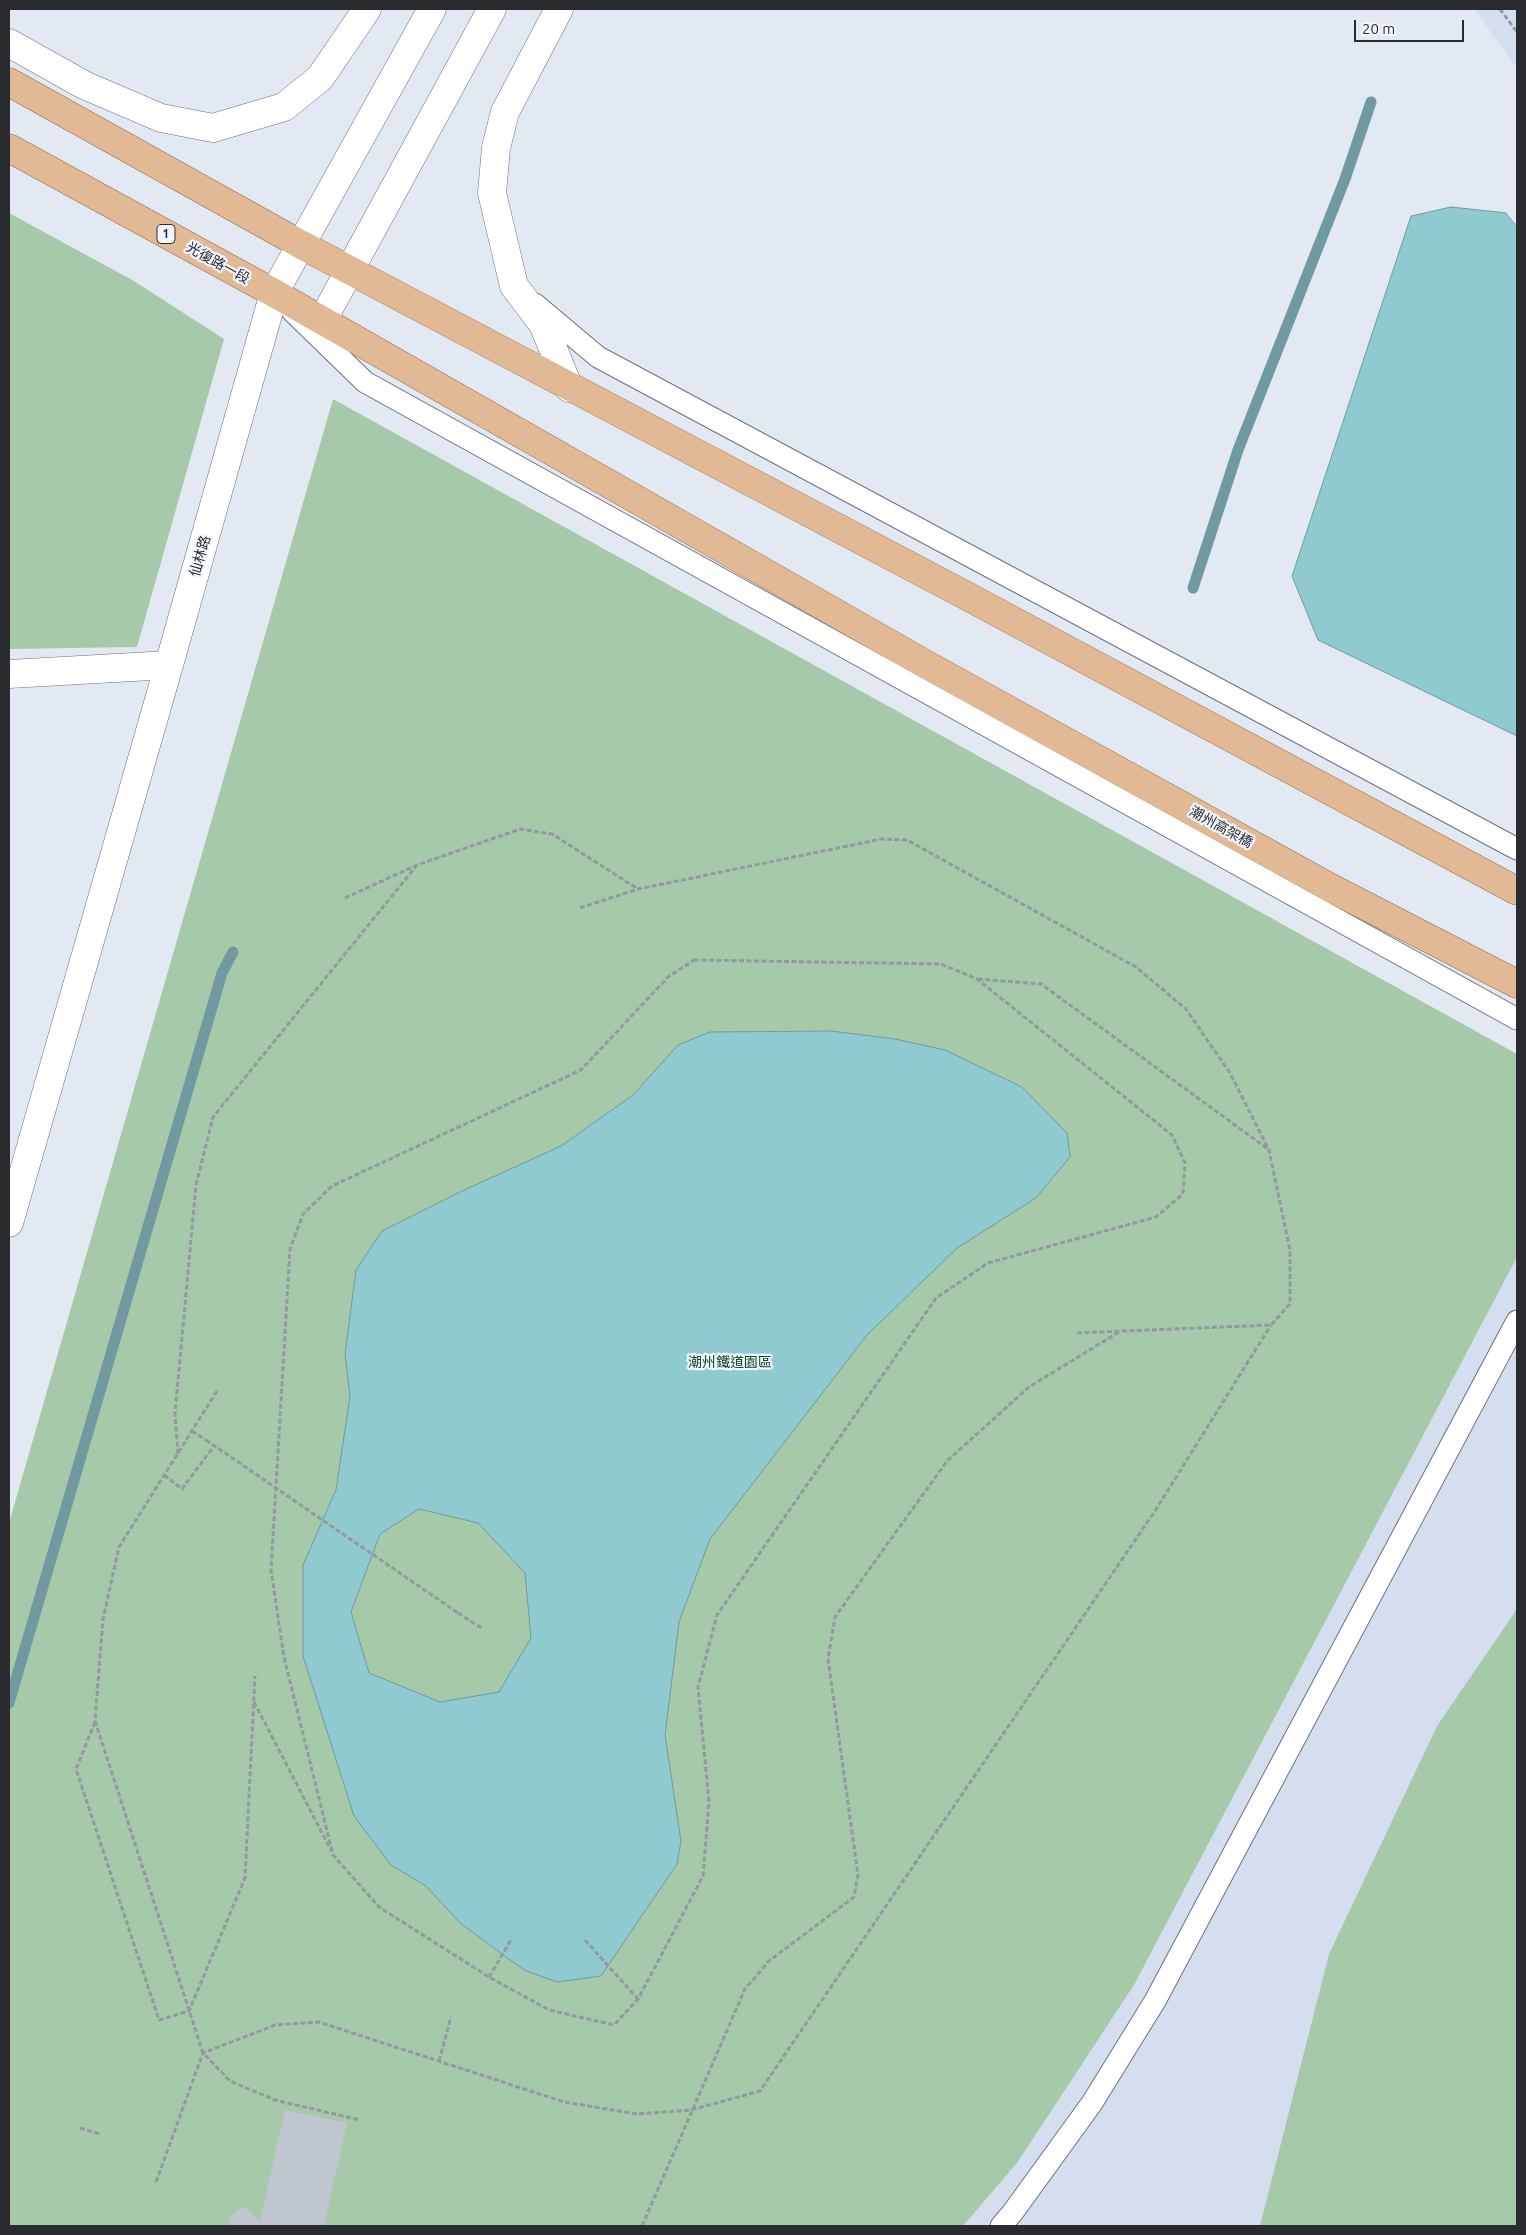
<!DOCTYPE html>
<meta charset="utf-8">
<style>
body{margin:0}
#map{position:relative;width:1526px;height:2235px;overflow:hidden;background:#e3e9f3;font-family:Ubuntu,sans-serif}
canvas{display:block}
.frame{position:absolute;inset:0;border:10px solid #292b2f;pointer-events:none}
.scale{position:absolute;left:1354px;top:20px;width:110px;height:22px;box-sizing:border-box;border:2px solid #292b2f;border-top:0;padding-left:6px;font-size:15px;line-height:18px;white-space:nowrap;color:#292b2f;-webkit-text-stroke:4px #f1f6fe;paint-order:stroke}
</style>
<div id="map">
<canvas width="1526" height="2235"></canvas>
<div class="frame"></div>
<div class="scale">20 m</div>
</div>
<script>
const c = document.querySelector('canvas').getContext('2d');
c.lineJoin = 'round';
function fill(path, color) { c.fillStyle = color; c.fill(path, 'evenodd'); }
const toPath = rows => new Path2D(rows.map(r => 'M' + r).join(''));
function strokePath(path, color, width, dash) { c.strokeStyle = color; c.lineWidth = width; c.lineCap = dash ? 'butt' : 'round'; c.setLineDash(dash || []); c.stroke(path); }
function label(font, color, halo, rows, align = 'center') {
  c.font = font + ' Ubuntu,"Noto Sans TC",sans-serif'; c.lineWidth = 4.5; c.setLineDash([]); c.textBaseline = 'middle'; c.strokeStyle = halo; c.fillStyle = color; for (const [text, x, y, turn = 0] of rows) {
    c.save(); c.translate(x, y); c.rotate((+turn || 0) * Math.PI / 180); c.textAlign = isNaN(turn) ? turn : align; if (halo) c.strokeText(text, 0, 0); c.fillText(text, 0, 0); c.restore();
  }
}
fill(toPath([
 [1474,9,1517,9,1517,68],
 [1517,1257,1517,2226,963,2226,1017,2163,1134,1985]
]), '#d5deef');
fill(toPath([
 [9,213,134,281,224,339,137,647,9,649],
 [333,399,1517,1054,1517,1257,1134,1985,1017,2163,963,2226,9,2226,9,1523],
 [1517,1609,1517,2226,1260,2226,1329,1954,1437,1726]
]), '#a6c9aa');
const water = toPath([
 [1451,207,1506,213,1517,227,1517,736,1318,640,1292,576,1411,216,1451,207],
 [831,1031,895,1039,945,1050,1022,1087,1067,1133,1070,1157,1036,1198,957,1248,867,1335,710,1539,679,1622,665,1735,681,1841,677,1864,601,1976,557,1982,524,1970,460,1923,426,1886,391,1865,354,1816,303,1656,303,1565,336,1490,350,1396,345,1354,356,1270,382,1231,462,1191,561,1146,633,1095,678,1045,710,1032,831,1031],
 [419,1509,478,1523,525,1573,531,1638,499,1692,440,1702,369,1673,351,1612,380,1534,419,1509]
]);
fill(water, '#8fcad0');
strokePath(water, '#709aa0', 1);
strokePath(toPath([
 [1193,588,1238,450,1345,179,1371,102],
 [9,1703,222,973,233,952]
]), '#709aa0', 11);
fill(toPath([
 [285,2110,347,2123,324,2226,232,2226,228,2218,243,2206,260,2220]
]), '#c0c6d0');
const service = toPath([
 [535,304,598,357,1517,849],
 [292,311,365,382,1517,1019],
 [1001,2226,1013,2212,1092,2103,1155,2001,1517,1321]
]);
const minor = toPath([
 [9,674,169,665,274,293],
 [9,1223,169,665]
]);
const tertiary = toPath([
 [559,9,505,112,496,148,492,193,514,286,543,324,569,388],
 [9,43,84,85,161,118,213,128,284,107,320,78,367,9],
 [274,293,432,9],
 [322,321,492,9]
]);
const primary = toPath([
 [9,82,300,244,965,595,1517,891],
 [9,148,274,293,927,665,1331,888,1517,984]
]);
strokePath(service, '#6c717b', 23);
strokePath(minor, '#6c717b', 29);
strokePath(tertiary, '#6c717b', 29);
strokePath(primary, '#946942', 29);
strokePath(toPath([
 [1500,9,1517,32],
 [345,898,417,865,520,829,552,834,638,889],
 [580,908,638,889,882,839,907,840,1136,967,1186,1009,1230,1073,1269,1150,1290,1250,1290,1304,1271,1325,1075,1333],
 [694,960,941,964,977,979,1172,1135,1185,1163,1183,1194,1156,1217,988,1263,936,1298,717,1615,698,1687,709,1802,703,1876,638,1999,614,2025,549,2010,489,1977,379,1907,333,1855,284,1657,271,1570,290,1249,303,1214,332,1186,581,1070,668,977,694,960],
 [978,979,1041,984,1268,1149],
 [217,1391,119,1547,103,1619,95,1721,203,2053,230,2081,275,2100,360,2120],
 [192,1431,206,1440],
 [178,1454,175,1413,196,1185,213,1117,417,865],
 [164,1475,182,1489,214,1446],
 [458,1613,483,1629],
 [254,1702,331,1850],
 [95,1722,76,1769,159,2020,189,2011,245,1878,255,1676],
 [585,1940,638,1999],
 [489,1977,512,1938],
 [439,2061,451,2017],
 [80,2128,100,2134],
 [156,2182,203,2053,275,2025,319,2022,564,2102,637,2114,691,2110,760,2091,1155,1511,1271,1325],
 [642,2226,745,1989,769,1961,854,1897,858,1875,828,1659,835,1617,947,1461,1029,1387,1119,1332]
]), '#9498a0', 3, [5, 2.5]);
strokePath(service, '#fff', 21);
strokePath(minor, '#fff', 28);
strokePath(tertiary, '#fff', 28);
strokePath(primary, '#e1b994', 28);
strokePath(toPath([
 [206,1440,458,1613]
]), '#9498a0', 3, [5, 2.5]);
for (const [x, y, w] of [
 [166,234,18]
]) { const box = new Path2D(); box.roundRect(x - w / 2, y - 9.5, w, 19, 4); c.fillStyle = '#f1f6fe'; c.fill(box); strokePath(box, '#292b2f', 1); }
label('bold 12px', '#292b2f', null, [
 ["1",166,234]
]);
label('14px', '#292b2f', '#f1f6fe', [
 ["光復路一段",218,263,29],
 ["仙林路",200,556,-74],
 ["潮州高架橋",1221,827,29]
]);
label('14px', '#0d461d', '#f1f6fe', [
 ["潮州鐵道園區",730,1362]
]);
</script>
